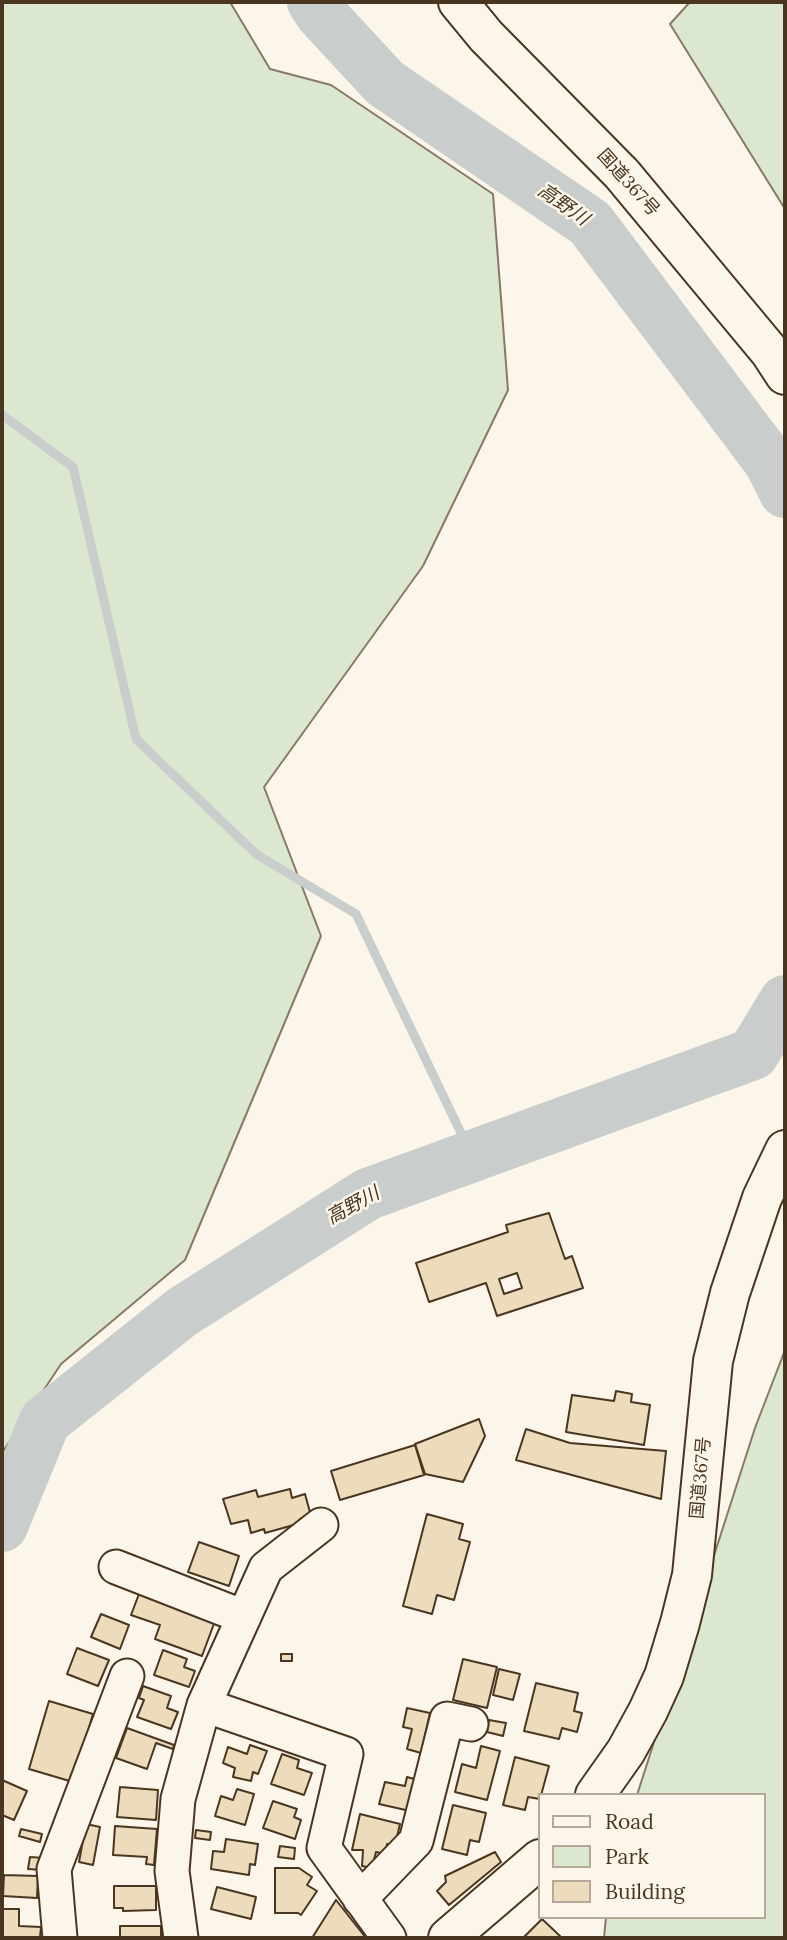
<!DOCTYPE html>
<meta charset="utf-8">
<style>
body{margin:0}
#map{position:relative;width:787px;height:1940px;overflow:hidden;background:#fbf6e9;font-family:Lora,serif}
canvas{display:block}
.frame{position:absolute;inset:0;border:4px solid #4a3520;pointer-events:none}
.legend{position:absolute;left:538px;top:1793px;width:228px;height:126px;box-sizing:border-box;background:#fbf6e9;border:2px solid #b4a999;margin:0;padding:9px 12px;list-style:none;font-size:21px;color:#4a3520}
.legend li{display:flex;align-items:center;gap:14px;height:35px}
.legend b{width:35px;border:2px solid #b4a999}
</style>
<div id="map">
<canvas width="787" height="1940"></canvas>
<div class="frame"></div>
<ul class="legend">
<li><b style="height:9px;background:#fbf6e9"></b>Road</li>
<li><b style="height:19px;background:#dce7d0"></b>Park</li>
<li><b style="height:19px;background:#ecdcbc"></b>Building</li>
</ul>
</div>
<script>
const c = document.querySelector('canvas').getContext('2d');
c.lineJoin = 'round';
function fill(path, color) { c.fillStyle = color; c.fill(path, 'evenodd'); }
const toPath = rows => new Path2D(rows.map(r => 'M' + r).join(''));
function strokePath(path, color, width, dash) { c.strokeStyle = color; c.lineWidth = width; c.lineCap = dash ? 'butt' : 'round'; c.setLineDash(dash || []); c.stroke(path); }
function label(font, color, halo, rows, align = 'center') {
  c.font = font + ' Lora,"Noto Sans JP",serif'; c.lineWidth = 5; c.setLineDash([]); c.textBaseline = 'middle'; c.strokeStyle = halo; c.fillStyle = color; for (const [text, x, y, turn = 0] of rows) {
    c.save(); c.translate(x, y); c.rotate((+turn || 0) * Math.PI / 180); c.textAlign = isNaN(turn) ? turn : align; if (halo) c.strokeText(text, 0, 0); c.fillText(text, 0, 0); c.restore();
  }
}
const green = toPath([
 [2,2,230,2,270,69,331,85,493,194,508,390,423,566,264,787,321,936,185,1260,61,1364,2,1453,2,2],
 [690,2,785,2,785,209,670,24,690,2],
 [785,1350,785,1938,604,1938,606,1917,764,1917,764,1795,637,1795,755,1428,785,1350]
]);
fill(green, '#dce7d0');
strokePath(green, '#887966', 2);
strokePath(toPath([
 [2,415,73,467,136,739,256,854,356,914,472,1156]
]), '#c9cecd', 9);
strokePath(toPath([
 [313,2,321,14,385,83,590,223,770,462,785,492],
 [2,1526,45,1421,182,1312,368,1194,753,1054,785,1001]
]), '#c9cecd', 52);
const building = toPath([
 [549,1213,565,1259,572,1256,583,1288,497,1316,486,1283,429,1302,416,1263,508,1232,506,1225,549,1213],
 [517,1273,522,1288,504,1294,499,1279,517,1273],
 [616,1391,632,1394,631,1402,650,1405,644,1445,566,1432,572,1395,614,1401,616,1391],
 [479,1419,485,1436,463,1482,425,1474,415,1444,479,1419],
 [526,1429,570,1443,666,1451,661,1499,516,1460,526,1429],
 [415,1445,424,1475,340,1500,331,1471,415,1445],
 [290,1489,292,1498,305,1494,311,1516,300,1519,301,1523,265,1533,264,1529,251,1533,248,1520,231,1524,223,1499,256,1490,258,1497,290,1489],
 [427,1514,463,1524,459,1539,470,1542,454,1600,437,1595,432,1614,403,1606,427,1514],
 [199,1542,239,1556,229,1586,188,1572,199,1542],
 [139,1594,215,1621,202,1656,155,1639,160,1625,131,1615,139,1594],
 [101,1614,129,1625,120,1649,91,1637,101,1614],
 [77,1648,109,1660,98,1686,67,1674,77,1648],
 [163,1650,187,1659,184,1667,195,1671,189,1687,154,1675,163,1650],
 [281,1654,292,1654,292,1661,281,1661,281,1654],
 [463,1659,497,1667,487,1708,453,1700,463,1659],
 [499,1669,520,1674,513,1700,493,1695,499,1669],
 [536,1683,578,1693,574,1711,582,1713,577,1732,562,1728,559,1739,524,1731,536,1683],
 [143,1686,171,1696,167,1708,178,1712,171,1729,137,1717,144,1700,139,1698,143,1686],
 [49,1701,93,1714,73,1782,29,1769,49,1701],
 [407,1708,430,1713,421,1753,407,1749,412,1729,403,1727,407,1708],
 [489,1720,506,1723,503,1736,487,1732,489,1720],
 [127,1728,174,1745,173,1749,156,1743,147,1769,116,1758,127,1728],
 [250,1745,267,1751,258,1774,253,1772,251,1781,233,1777,235,1768,223,1763,228,1747,247,1754,250,1745],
 [481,1746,500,1751,487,1800,455,1792,462,1764,476,1768,481,1746],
 [282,1754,299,1760,297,1768,312,1773,304,1795,271,1784,282,1754],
 [515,1757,549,1766,540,1799,528,1797,525,1810,503,1805,515,1757],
 [407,1777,418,1780,410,1811,379,1804,385,1782,405,1786,407,1777],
 [2,1780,27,1791,14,1820,2,1815,2,1780],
 [120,1787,158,1790,156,1820,117,1817,120,1787],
 [237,1789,254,1794,245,1825,215,1816,221,1796,233,1800,237,1789],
 [273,1801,297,1809,294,1817,301,1820,295,1839,263,1828,273,1801],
 [453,1805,486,1813,479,1842,470,1840,467,1855,442,1849,453,1805],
 [360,1814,400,1824,395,1845,387,1844,385,1854,376,1852,372,1868,362,1866,363,1850,352,1850,360,1814],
 [86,1824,100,1827,93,1865,79,1862,86,1824],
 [115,1826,157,1829,154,1865,146,1864,147,1857,113,1855,115,1826],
 [21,1829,42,1834,40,1842,19,1836,21,1829],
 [196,1830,211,1832,210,1840,195,1838,196,1830],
 [226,1839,258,1844,255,1865,250,1864,249,1875,211,1869,213,1851,224,1852,226,1839],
 [280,1846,295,1848,294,1859,278,1857,280,1846],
 [495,1852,501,1862,449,1905,437,1891,446,1882,445,1876,495,1852],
 [30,1857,44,1858,42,1870,28,1869,30,1857],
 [275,1868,299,1868,312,1877,307,1885,317,1891,301,1915,298,1913,275,1913,275,1868],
 [4,1875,38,1876,37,1898,3,1896,4,1875],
 [114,1886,156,1886,156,1910,123,1911,123,1908,114,1908,114,1886],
 [217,1887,256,1897,251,1919,211,1909,217,1887],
 [336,1900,366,1938,312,1938,336,1900],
 [2,1909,19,1909,19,1926,41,1927,40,1938,2,1938,2,1909],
 [542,1919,560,1936,558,1938,523,1938,542,1919],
 [120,1926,161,1926,161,1938,120,1938,120,1926]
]);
fill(building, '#ecdcbc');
strokePath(building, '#4a3520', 2);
const minor = toPath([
 [116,1567,244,1617],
 [204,1705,346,1754,324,1848,389,1938],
 [360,1899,416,1841,447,1719,471,1724],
 [60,1938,54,1869,127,1676],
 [181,1938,172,1871,178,1799,204,1705,266,1568,321,1525]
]);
const highway = toPath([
 [458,2,486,36,622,174,770,352,785,375],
 [595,1795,626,1751,648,1711,664,1676,680,1623,692,1575,713,1361,730,1293,762,1198,785,1150],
 [448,1938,540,1859]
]);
strokePath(minor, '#4a3520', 37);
strokePath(highway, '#4a3520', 42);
strokePath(minor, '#fbf6e9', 33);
strokePath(highway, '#fbf6e9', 38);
label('18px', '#4a3520', '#fbf6e9', [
 ["国道367号",628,183,48],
 ["国道367号",701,1478,-85]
]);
label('italic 19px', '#4a3520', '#fbf6e9', [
 ["高野川",563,205,35],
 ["高野川",353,1206,-29]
]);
</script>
